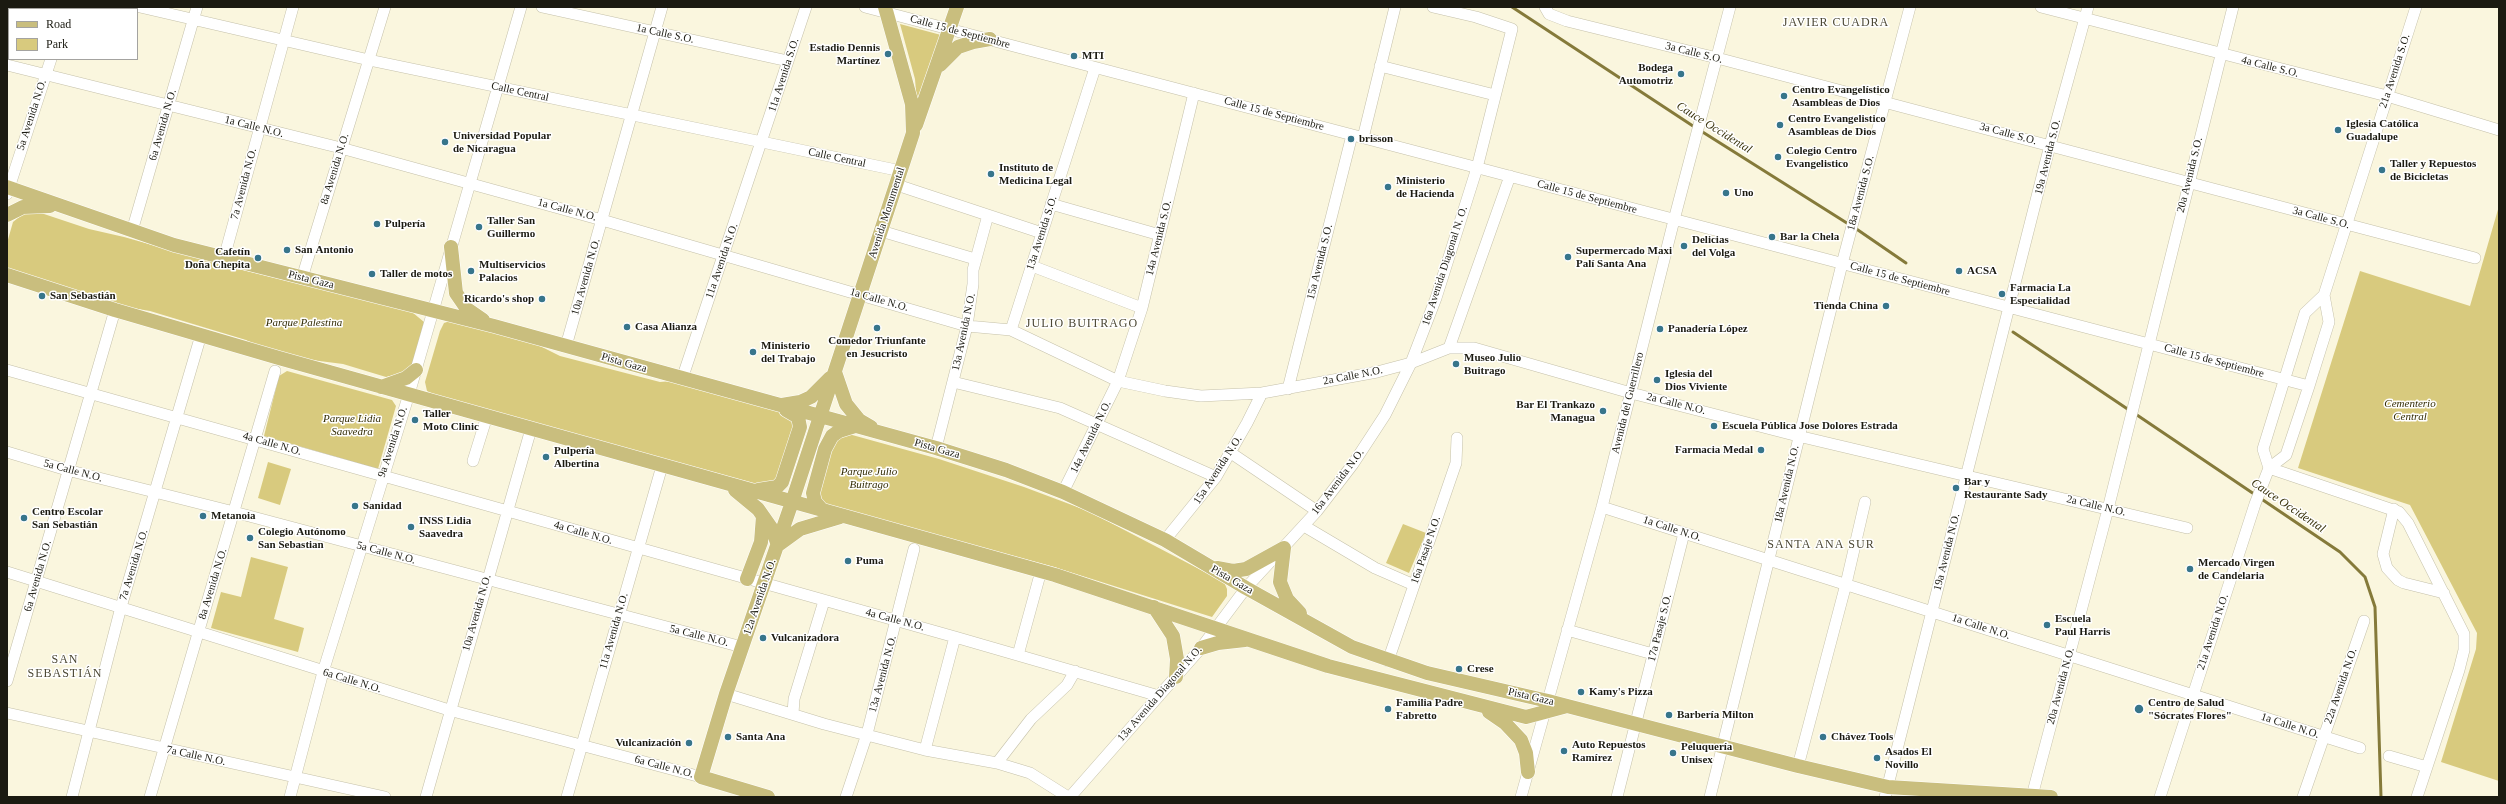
<!DOCTYPE html>
<meta charset="utf-8">
<style>
body{margin:0}
#map{position:relative;width:2506px;height:804px;overflow:hidden;background:#faf6de;font-family:"Times New Roman",serif}
canvas{display:block}
.frame{position:absolute;inset:0;border:8px solid #1b1a11;pointer-events:none}
.legend{position:absolute;left:8px;top:8px;width:130px;height:52px;box-sizing:border-box;background:#fff;border:1px solid #a4a3a0;margin:0;padding:5px 7px;list-style:none;font-size:12px;color:#1b1a11}
.legend li{display:flex;align-items:center;gap:8px;height:20px}
.legend b{width:20px;border:1px solid #a4a3a0}
</style>
<div id="map">
<canvas width="2506" height="804"></canvas>
<div class="frame"></div>
<ul class="legend">
<li><b style="height:5px;background:#c9be7e"></b>Road</li>
<li><b style="height:11px;background:#d8ca7e"></b>Park</li>
</ul>
</div>
<script>
const c = document.querySelector('canvas').getContext('2d');
c.lineJoin = 'round';
function fill(path, color) { c.fillStyle = color; c.fill(path, 'evenodd'); }
const toPath = rows => new Path2D(rows.map(r => 'M' + r).join(''));
function strokePath(path, color, width, dash) { c.strokeStyle = color; c.lineWidth = width; c.lineCap = dash ? 'butt' : 'round'; c.setLineDash(dash || []); c.stroke(path); }
function label(font, color, halo, rows, align = 'center') {
  c.font = font + ' "Times New Roman",serif'; c.lineWidth = 3; c.setLineDash([]); c.textBaseline = 'middle'; c.strokeStyle = halo; c.fillStyle = color; for (const [text, x, y, turn = 0] of rows) {
    c.save(); c.translate(x, y); c.rotate((+turn || 0) * Math.PI / 180); c.textAlign = isNaN(turn) ? turn : align; if (halo) c.strokeText(text, 0, 0); c.fillText(text, 0, 0); c.restore();
  }
}
fill(toPath([
 [900,24,941,35,917,104,915,79],
 [2499,206,2499,781,2441,762,2476,649,2477,633,2410,505,2298,468,2360,271,2470,306],
 [35,211,89,229,124,237,223,265,412,312,424,322,411,369,404,373,386,377,343,364,296,358,258,346,246,340,150,311,126,307,7,268,7,243,13,222,24,213],
 [450,321,532,342,560,356,660,382,673,381,787,414,794,425,778,477,771,482,756,484,435,395,427,391,425,382,440,331,444,323],
 [287,371,392,400,396,406,378,469,264,436,279,376],
 [845,433,939,459,1024,487,1088,511,1224,582,1227,589,1227,596,1212,617,1054,567,822,504,817,495,834,438],
 [268,462,291,469,280,505,258,498],
 [1403,524,1426,533,1409,573,1386,563],
 [251,557,288,567,274,619,304,628,298,652,211,628,221,592,241,597]
]), '#d8ca7e');
strokePath(toPath([
 [1512,7,1696,128],
 [1701,131,1850,225],
 [1855,228,1906,263],
 [2013,332,2129,410],
 [2134,413,2340,552,2365,577,2375,607,2381,797]
]), '#857a3a', 3);
const minor = toPath([
 [140,7,369,60,901,171],
 [542,7,788,61],
 [865,7,2309,386],
 [1545,7,1549,14,1567,21,1717,58,2475,258],
 [2041,7,2387,96,2499,130],
 [67,9,67,7],
 [7,65,341,148,602,220,967,326,1011,330,1118,381,1165,391,1201,396,1262,393,1377,372,1411,363,1449,348,1474,348,1631,393,1798,436,2187,528],
 [1380,66,1495,95],
 [1363,138,1395,7],
 [897,185,1042,233],
 [7,194,51,59],
 [1051,204,1160,235],
 [132,231,197,7],
 [881,231,975,259],
 [224,258,293,7],
 [1032,266,1142,308],
 [302,278,385,7],
 [1011,330,1095,68],
 [566,346,662,7],
 [1449,348,1510,176],
 [7,370,955,637,1159,696],
 [682,379,806,7],
 [953,382,1060,408,1216,477],
 [1288,389,1352,135],
 [936,448,967,326,973,284,973,270,988,215],
 [7,452,67,470,234,512,742,647],
 [1231,453,1317,511],
 [473,461,487,416],
 [2269,468,2399,512,2408,523,2464,634,2464,650,2459,670,2417,797],
 [2269,468,2263,449,2305,313,2324,295],
 [1063,492,1118,381,1142,308,1194,93],
 [1602,507,2360,748],
 [2394,509,2383,554,2387,568,2398,580,2404,583,2444,593],
 [1304,526,1375,568,1414,585],
 [1165,540,1216,477,1247,423,1262,393],
 [7,572,449,710,701,777],
 [1567,630,1653,654],
 [1018,655,1041,571],
 [1388,661,1456,463,1457,438],
 [7,681,115,310],
 [726,694,824,724,925,750,997,763,1030,773,1068,797],
 [7,713,385,797],
 [793,714,794,699,824,601],
 [925,750,955,637],
 [2389,756,2427,767],
 [997,763,1031,719,1067,685,1075,671],
 [1798,766,1846,584,1865,502],
 [2032,796,2108,509,2233,7],
 [72,797,121,607,201,335],
 [150,797,275,371],
 [290,797,323,672,409,394,521,7],
 [426,797,531,429],
 [567,797,662,466],
 [846,797,867,734,914,549],
 [1070,797,1201,648,1246,588,1317,511,1353,464,1385,415,1411,363,1436,298,1477,168,1512,29,1476,17,1433,7],
 [1521,797,1602,507,1674,220,1730,7],
 [1617,797,1684,533],
 [1710,797,1842,264,1910,7],
 [1885,797,2050,145,2088,7],
 [2160,797,2255,504,2269,468,2286,455,2309,386,2329,322,2324,295,2416,7],
 [2303,797,2364,621]
]);
const major = toPath([
 [940,65,958,47,973,42,990,39],
 [916,125,957,7],
 [7,187,174,245,494,326,936,448,1006,470,1063,492,1165,540,1246,588,1352,647,1427,673,1548,701,1798,766,1888,787,2051,797],
 [7,215,23,207,50,206],
 [451,247,456,293,467,309,483,320],
 [7,275,115,310,279,358,1055,575,1328,666,1526,717,1567,706],
 [835,372,846,404,859,420,871,427],
 [381,387,406,378,416,370],
 [782,405,800,402,811,397,830,378],
 [735,490,758,509,772,529,778,545],
 [758,490,777,487,782,482,800,427,798,417,786,410],
 [823,511,815,502,813,493,825,449,832,436,839,431,855,426],
 [778,545,800,529,840,517],
 [1284,548,1280,582,1287,599,1300,613],
 [1217,568,1233,571,1246,569,1284,548],
 [747,579,761,542,763,516],
 [1154,607,1173,636,1177,659,1176,677],
 [1201,648,1218,643,1245,640],
 [1489,712,1505,723,1521,740,1526,753,1528,772],
 [768,797,701,777,726,694,792,502,913,133,912,104,885,7]
]);
strokePath(minor, '#c5c1aa', 12);
strokePath(major, '#fff', 15);
strokePath(minor, '#fff', 11);
strokePath(major, '#c9be7e', 14);
for (const [x, y, r, color] of [
 [888,54,4,"#37758b"],
 [1074,56,4,"#37758b"],
 [1681,74,4,"#37758b"],
 [1784,96,4,"#37758b"],
 [1780,125,4,"#37758b"],
 [2338,130,4,"#37758b"],
 [1351,139,4,"#37758b"],
 [445,142,4,"#37758b"],
 [1778,157,4,"#37758b"],
 [2382,170,4,"#37758b"],
 [991,174,4,"#37758b"],
 [1388,187,4,"#37758b"],
 [1726,193,4,"#37758b"],
 [377,224,4,"#37758b"],
 [479,227,4,"#37758b"],
 [1772,237,4,"#37758b"],
 [1684,246,4,"#37758b"],
 [287,250,4,"#37758b"],
 [1568,257,4,"#37758b"],
 [258,258,4,"#37758b"],
 [471,271,4,"#37758b"],
 [1959,271,4,"#37758b"],
 [372,274,4,"#37758b"],
 [2002,294,4,"#37758b"],
 [42,296,4,"#37758b"],
 [542,299,4,"#37758b"],
 [1886,306,4,"#37758b"],
 [627,327,4,"#37758b"],
 [877,328,4,"#37758b"],
 [1660,329,4,"#37758b"],
 [753,352,4,"#37758b"],
 [1456,364,4,"#37758b"],
 [1657,380,4,"#37758b"],
 [1603,411,4,"#37758b"],
 [415,420,4,"#37758b"],
 [1714,426,4,"#37758b"],
 [1761,450,4,"#37758b"],
 [546,457,4,"#37758b"],
 [1956,488,4,"#37758b"],
 [355,506,4,"#37758b"],
 [203,516,4,"#37758b"],
 [24,518,4,"#37758b"],
 [411,527,4,"#37758b"],
 [250,538,4,"#37758b"],
 [848,561,4,"#37758b"],
 [2190,569,4,"#37758b"],
 [2047,625,4,"#37758b"],
 [763,638,4,"#37758b"],
 [1459,669,4,"#37758b"],
 [1581,692,4,"#37758b"],
 [1388,709,4,"#37758b"],
 [2139,709,5,"#37758b"],
 [1669,715,4,"#37758b"],
 [728,737,4,"#37758b"],
 [1823,737,4,"#37758b"],
 [689,743,4,"#37758b"],
 [1564,751,4,"#37758b"],
 [1673,753,4,"#37758b"],
 [1877,758,4,"#37758b"]
]) { const dot = new Path2D(); dot.arc(x, y, r, 0, 2 * Math.PI); c.fillStyle = color; c.fill(dot); strokePath(dot, '#fff', 1.5); }
label('11px', '#1b1a11', '#fff', [
 ["Calle 15 de Septiembre",960,32,15],
 ["1a Calle S.O.",665,34,12],
 ["3a Calle S.O.",1694,53,14],
 ["4a Calle S.O.",2270,67,14],
 ["21a Avenida S.O.",2395,71,-72],
 ["11a Avenida S.O.",784,75,-72],
 ["Calle Central",520,92,12],
 ["Calle 15 de Septiembre",1274,114,15],
 ["5a Avenida N.O.",32,115,-72],
 ["6a Avenida N.O.",163,125,-74],
 ["1a Calle N.O.",254,127,14],
 ["3a Calle S.O.",2008,134,15],
 ["19a Avenida S.O.",2048,157,-76],
 ["Calle Central",837,158,12],
 ["8a Avenida N.O.",335,169,-73],
 ["20a Avenida S.O.",2190,175,-76],
 ["7a Avenida N.O.",244,184,-75],
 ["18a Avenida S.O.",1861,193,-75],
 ["Calle 15 de Septiembre",1587,197,15],
 ["1a Calle N.O.",567,210,15],
 ["Avenida Monumental",887,213,-72],
 ["3a Calle S.O.",2321,218,15],
 ["13a Avenida S.O.",1042,233,-72],
 ["14a Avenida S.O.",1159,238,-76],
 ["11a Avenida N.O.",722,261,-71],
 ["15a Avenida S.O.",1320,262,-76],
 ["16a Avenida Diagonal N. O.",1445,266,-72],
 ["10a Avenida N.O.",586,277,-74],
 ["Calle 15 de Septiembre",1900,279,15],
 ["Pista Gaza",311,280,14],
 ["1a Calle N.O.",879,300,16],
 ["13a Avenida N.O.",964,332,-78],
 ["Calle 15 de Septiembre",2214,361,15],
 ["Pista Gaza",624,363,16],
 ["2a Calle N.O.",1353,376,-11],
 ["Avenida del Guerrillero",1628,403,-76],
 ["2a Calle N.O.",1676,404,14],
 ["14a Avenida N.O.",1091,437,-64],
 ["9a Avenida N.O.",393,442,-72],
 ["4a Calle N.O.",272,444,16],
 ["Pista Gaza",937,449,16],
 ["15a Avenida N.O.",1218,470,-57],
 ["5a Calle N.O.",73,471,15],
 ["16a Avenida N.O.",1338,482,-53],
 ["18a Avenida N.O.",1787,484,-77],
 ["2a Calle N.O.",2096,506,13],
 ["1a Calle N.O.",1672,529,18],
 ["4a Calle N.O.",583,533,16],
 ["16a Pasaje N.O.",1426,550,-71],
 ["19a Avenida N.O.",1947,552,-76],
 ["5a Calle N.O.",386,553,15],
 ["7a Avenida N.O.",134,565,-73],
 ["6a Avenida N.O.",38,576,-74],
 ["Pista Gaza",1232,580,30],
 ["8a Avenida N.O.",213,584,-73],
 ["12a Avenida N.O.",760,597,-71],
 ["10a Avenida N.O.",477,613,-74],
 ["4a Calle N.O.",895,620,15],
 ["1a Calle N.O.",1981,627,18],
 ["17a Pasaje S.O.",1660,628,-76],
 ["11a Avenida N.O.",614,631,-74],
 ["21a Avenida N.O.",2213,632,-72],
 ["5a Calle N.O.",699,636,14],
 ["13a Avenida N.O.",883,674,-75],
 ["6a Calle N.O.",352,681,17],
 ["20a Avenida N.O.",2061,686,-75],
 ["22a Avenida N.O.",2341,686,-71],
 ["13a Avenida Diagonal N.O.",1160,694,-49],
 ["Pista Gaza",1531,697,13],
 ["1a Calle N.O.",2290,726,18],
 ["7a Calle N.O.",196,756,12],
 ["6a Calle N.O.",664,767,15]
]);
label('bold 11px', '#1b1a11', '#fff', [
 ["Estadio Dennis",880,48,"right"],
 ["Martínez",880,61,"right"],
 ["MTI",1082,56],
 ["Bodega",1673,68,"right"],
 ["Automotriz",1673,81,"right"],
 ["Centro Evangelístico",1792,90],
 ["Asambleas de Dios",1792,103],
 ["Centro Evangelistico",1788,119],
 ["Asambleas de Dios",1788,132],
 ["Iglesia Católica",2346,124],
 ["Guadalupe",2346,137],
 ["Universidad Popular",453,136],
 ["de Nicaragua",453,149],
 ["brisson",1359,139],
 ["Colegio Centro",1786,151],
 ["Evangelistico",1786,164],
 ["Taller y Repuestos",2390,164],
 ["de Bicicletas",2390,177],
 ["Instituto de",999,168],
 ["Medicina Legal",999,181],
 ["Ministerio",1396,181],
 ["de Hacienda",1396,194],
 ["Uno",1734,193],
 ["Taller San",487,221],
 ["Guillermo",487,234],
 ["Pulpería",385,224],
 ["Bar la Chela",1780,237],
 ["Delicias",1692,240],
 ["del Volga",1692,253],
 ["San Antonio",295,250],
 ["Supermercado Maxi",1576,251],
 ["Palí Santa Ana",1576,264],
 ["Cafetín",250,252,"right"],
 ["Doña Chepita",250,265,"right"],
 ["Multiservicios",479,265],
 ["Palacios",479,278],
 ["ACSA",1967,271],
 ["Taller de motos",380,274],
 ["Farmacia La",2010,288],
 ["Especialidad",2010,301],
 ["San Sebastián",50,296],
 ["Ricardo's shop",534,299,"right"],
 ["Tienda China",1878,306,"right"],
 ["Casa Alianza",635,327],
 ["Panadería López",1668,329],
 ["Comedor Triunfante",877,341,"center"],
 ["en Jesucristo",877,354,"center"],
 ["Ministerio",761,346],
 ["del Trabajo",761,359],
 ["Museo Julio",1464,358],
 ["Buitrago",1464,371],
 ["Iglesia del",1665,374],
 ["Dios Viviente",1665,387],
 ["Bar El Trankazo",1595,405,"right"],
 ["Managua",1595,418,"right"],
 ["Taller",423,414],
 ["Moto Clinic",423,427],
 ["Escuela Pública Jose Dolores Estrada",1722,426],
 ["Farmacia Medal",1753,450,"right"],
 ["Pulpería",554,451],
 ["Albertina",554,464],
 ["Bar y",1964,482],
 ["Restaurante Sady",1964,495],
 ["Sanidad",363,506],
 ["Centro Escolar",32,512],
 ["San Sebastián",32,525],
 ["Metanoia",211,516],
 ["INSS Lidia",419,521],
 ["Saavedra",419,534],
 ["Colegio Autónomo",258,532],
 ["San Sebastian",258,545],
 ["Puma",856,561],
 ["Mercado Virgen",2198,563],
 ["de Candelaria",2198,576],
 ["Escuela",2055,619],
 ["Paul Harris",2055,632],
 ["Vulcanizadora",771,638],
 ["Crese",1467,669],
 ["Kamy's Pizza",1589,692],
 ["Familia Padre",1396,703],
 ["Fabretto",1396,716],
 ["Centro de Salud",2148,703],
 ["\"Sócrates Flores\"",2148,716],
 ["Barbería Milton",1677,715],
 ["Santa Ana",736,737],
 ["Chávez Tools",1831,737],
 ["Vulcanización",681,743,"right"],
 ["Auto Repuestos",1572,745],
 ["Ramírez",1572,758],
 ["Peluquería",1681,747],
 ["Unisex",1681,760],
 ["Asados El",1885,752],
 ["Novillo",1885,765]
], 'left');
label('italic 11px', '#342d05', '#fff', [
 ["Parque Palestina",304,323],
 ["Cementerio",2410,404],
 ["Central",2410,417],
 ["Parque Lidia",352,419],
 ["Saavedra",352,432],
 ["Parque Julio",869,472],
 ["Buitrago",869,485]
]);
c.letterSpacing = '1px';
label('12px', '#4b4733', '#fff', [
 ["JAVIER CUADRA",1836,23],
 ["JULIO BUITRAGO",1082,324],
 ["SANTA ANA SUR",1821,545],
 ["SAN",65,660],
 ["SEBASTIÁN",65,674]
]);
c.letterSpacing = '0px';
label('italic 12px', '#3b350e', '#fff', [
 ["Cauce Occidental",1714,128,32],
 ["Cauce Occidental",2288,506,34]
]);
</script>
